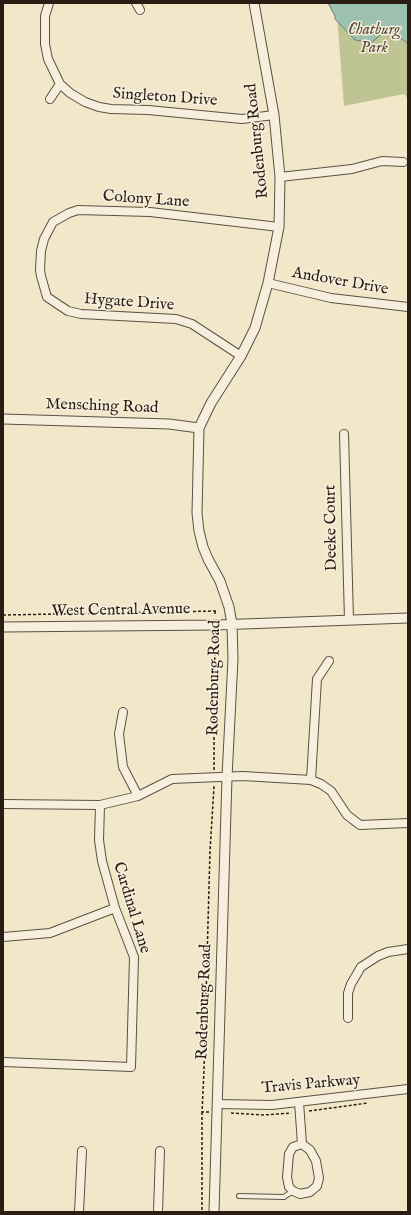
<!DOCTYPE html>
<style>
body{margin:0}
#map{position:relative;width:411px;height:1215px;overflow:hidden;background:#f3e7ca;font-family:"IM FELL English",serif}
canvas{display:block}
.frame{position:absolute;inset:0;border:4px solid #2a1d14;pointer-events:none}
</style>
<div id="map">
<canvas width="411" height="1215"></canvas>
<div class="frame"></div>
</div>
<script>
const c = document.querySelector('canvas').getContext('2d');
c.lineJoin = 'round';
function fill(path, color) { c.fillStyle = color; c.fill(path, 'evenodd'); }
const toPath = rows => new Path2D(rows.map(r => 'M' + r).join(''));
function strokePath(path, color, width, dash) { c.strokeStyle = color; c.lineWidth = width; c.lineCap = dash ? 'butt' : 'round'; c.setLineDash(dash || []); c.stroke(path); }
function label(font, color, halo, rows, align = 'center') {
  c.font = font + ' "IM FELL English",serif'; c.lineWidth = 3; c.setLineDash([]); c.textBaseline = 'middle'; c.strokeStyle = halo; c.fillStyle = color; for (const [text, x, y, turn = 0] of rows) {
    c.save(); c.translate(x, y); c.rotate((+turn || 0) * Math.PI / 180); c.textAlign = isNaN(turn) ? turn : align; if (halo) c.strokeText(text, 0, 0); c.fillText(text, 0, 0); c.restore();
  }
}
fill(toPath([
 [336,3,408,3,408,99,404,94,344,106]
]), '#bfc494');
const water = toPath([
 [328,3,408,3,408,44,393,31,384,32,371,43,355,40,335,19,335,16,328,3]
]);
fill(water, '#9dc1b0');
strokePath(water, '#6f7f72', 1);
const service = toPath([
 [239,1196,284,1197,293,1191]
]);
const minor = toPath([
 [49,3,45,16,45,44,48,59,60,84,70,93,85,102,99,107,111,109,148,110,242,119,274,115],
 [136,3,140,10],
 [50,99,60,84],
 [280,177,352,169,382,161,403,162],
 [268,283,331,298,408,307],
 [241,356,192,324,176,319,81,314,68,311,47,297,41,276,40,270,41,251,44,239,53,222,69,213,78,210,150,212,279,227],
 [344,434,349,620],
 [123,712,119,734,123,767,138,796],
 [311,780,317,679,329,661],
 [3,804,100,805,138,796,172,779,243,776,311,780,321,784,331,791,347,815,360,825,408,823],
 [3,937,50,933,115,908],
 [348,1018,348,993,351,984,361,967,378,956,388,952,408,949],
 [3,1062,131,1067,134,957,115,908,102,861,99,840,100,805],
 [299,1102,302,1144,310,1150,316,1161,319,1178,317,1186,310,1192,300,1194,293,1191,289,1187,287,1177,289,1154,293,1147,302,1144],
 [217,1104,272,1105,408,1089],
 [79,1212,82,1151],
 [158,1212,160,1151]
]);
const tertiary = toPath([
 [3,419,169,424,199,428],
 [3,627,216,625,408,618],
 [214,1212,227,777,233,659,232,624,229,607,220,581,208,559,203,547,199,531,197,513,199,428,211,403,241,356,255,328,268,283,279,227,280,177,274,115,254,3]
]);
strokePath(service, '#5c5042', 6);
strokePath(minor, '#5c5042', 10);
strokePath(tertiary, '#5c5042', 11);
strokePath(toPath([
 [215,611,215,616],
 [3,615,217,611],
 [214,770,214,718,216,700,213,678,217,634],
 [309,1111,368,1103],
 [202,1112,202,1212],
 [209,1112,202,1112,204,1070,210,851,214,786],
 [231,1113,264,1115,291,1113]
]), '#2a1d14', 1.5, [3, 2]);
strokePath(service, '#f7efdd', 4);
strokePath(minor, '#f7efdd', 8);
strokePath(tertiary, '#f7efdd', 9);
label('italic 16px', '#574f3a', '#f7efdd', [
 ["Chatburg",374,31],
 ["Park",374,49]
]);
label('16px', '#2a1d14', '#f7efdd', [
 ["Singleton Drive",165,98,4],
 ["Rodenburg Road",258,141,-96],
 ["Colony Lane",146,200,4],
 ["Andover Drive",340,282,10],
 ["Hygate Drive",129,303,4],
 ["Mensching Road",102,407,2],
 ["Deeke Court",332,528,-91],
 ["West Central Avenue",121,611,-1],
 ["Rodenburg Road",215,678,-89],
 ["Cardinal Lane",131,908,73],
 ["Rodenburg Road",205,1002,-88],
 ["Travis Parkway",311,1085,-5]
]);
</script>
